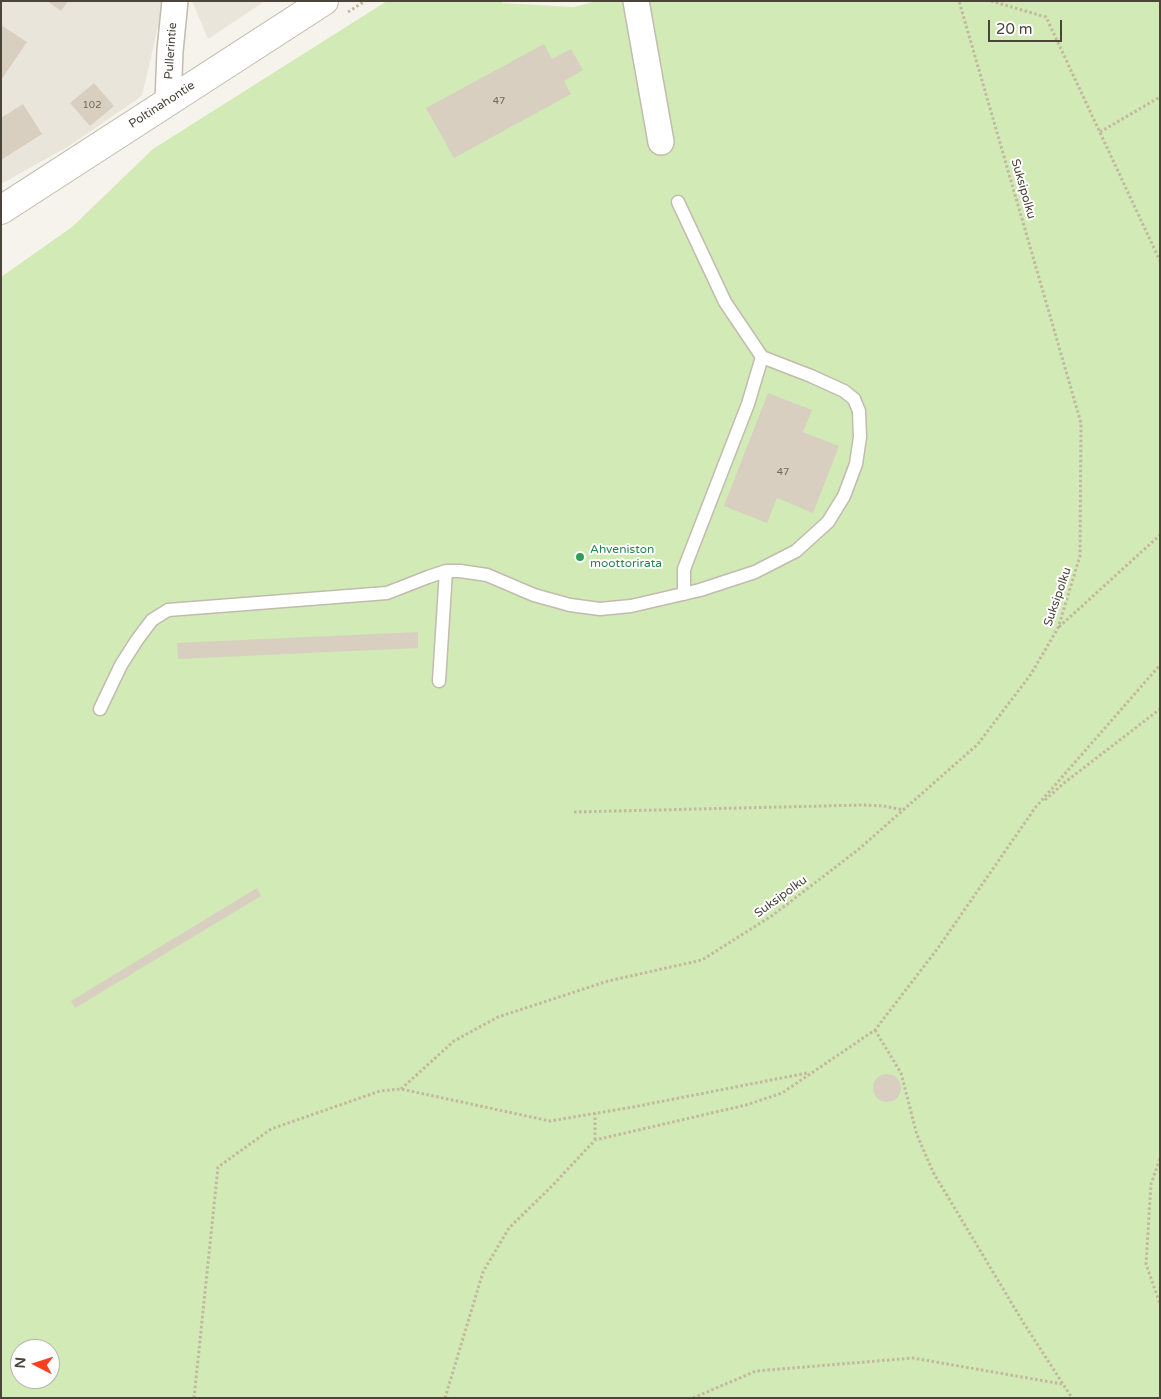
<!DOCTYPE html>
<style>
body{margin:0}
#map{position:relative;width:1161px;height:1399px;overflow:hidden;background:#f6f3ec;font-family:"Varela Round",sans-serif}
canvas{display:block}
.frame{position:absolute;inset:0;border:2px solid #4b4439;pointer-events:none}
.north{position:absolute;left:10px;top:1339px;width:50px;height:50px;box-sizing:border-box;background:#fff;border:1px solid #b7b4b0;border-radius:50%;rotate:275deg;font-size:14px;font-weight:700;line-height:20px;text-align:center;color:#4b4439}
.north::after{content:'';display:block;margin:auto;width:18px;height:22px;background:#fc3f1d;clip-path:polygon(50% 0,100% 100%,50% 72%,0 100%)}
.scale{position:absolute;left:988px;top:20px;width:74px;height:22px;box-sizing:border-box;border:2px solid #4b4439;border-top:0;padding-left:6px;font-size:15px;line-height:18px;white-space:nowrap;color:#4b4439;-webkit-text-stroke:4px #fff;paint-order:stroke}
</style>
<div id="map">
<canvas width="1161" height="1399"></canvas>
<div class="frame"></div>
<div class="north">N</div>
<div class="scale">20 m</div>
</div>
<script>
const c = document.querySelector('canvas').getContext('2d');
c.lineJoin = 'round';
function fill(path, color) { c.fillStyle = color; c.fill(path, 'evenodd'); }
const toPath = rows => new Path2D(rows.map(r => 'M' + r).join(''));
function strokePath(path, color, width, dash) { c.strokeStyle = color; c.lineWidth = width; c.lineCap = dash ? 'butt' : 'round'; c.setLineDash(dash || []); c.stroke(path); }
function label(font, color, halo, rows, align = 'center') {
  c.font = font + ' "Varela Round",sans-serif'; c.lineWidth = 4; c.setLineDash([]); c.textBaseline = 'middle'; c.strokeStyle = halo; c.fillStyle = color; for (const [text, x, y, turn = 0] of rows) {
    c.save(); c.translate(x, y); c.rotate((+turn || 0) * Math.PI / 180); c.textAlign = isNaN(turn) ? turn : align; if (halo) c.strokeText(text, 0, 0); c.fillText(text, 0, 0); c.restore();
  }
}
fill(toPath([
 [1,1,164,1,142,96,69,146,1,184],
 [192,1,265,1,208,39]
]), '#eae5da');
fill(toPath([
 [387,1,503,1,502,3,574,7,597,1,1160,1,1160,1398,1,1398,1,277,72,227,153,149],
 [20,1349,50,1349,50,1379,20,1379]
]), '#d2eab5');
fill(toPath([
 [47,1,68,1,61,11],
 [1,25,27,42,1,80],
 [544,44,552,59,571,49,583,70,564,81,571,94,454,158,426,108],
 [94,83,114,106,90,126,70,103],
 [23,104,42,134,1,160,1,118],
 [768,393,812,410,803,432,839,446,813,513,777,498,767,523,724,506],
 [418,632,418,648,178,659,177,643],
 [257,888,261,896,75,1008,71,1001],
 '873 1088a14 14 0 1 1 28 0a14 14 0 1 1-28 0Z'
]), '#d8cfc1');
const service = toPath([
 [684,594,684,569,748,404,762,357],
 [439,681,446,571],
 [100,709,121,665,137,640,152,620,168,610,387,593,428,577,446,571,460,571,487,575,534,595,570,605,600,609,631,606,700,590,755,572,796,551,828,522,844,496,856,464,860,437,859,411,854,399,844,391,811,376,762,357,725,302,678,202]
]);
const minor = toPath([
 [636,1,661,142],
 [168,101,170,51,175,1]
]);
const tertiary = toPath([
 [1,210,324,1]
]);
strokePath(service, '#c2bbae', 15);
strokePath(minor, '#c2bbae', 28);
strokePath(tertiary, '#c2bbae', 30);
strokePath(toPath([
 [991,1,1046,17,1160,261],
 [348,12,365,1],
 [1100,132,1160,97],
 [1059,627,1160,535],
 [1045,800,1064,783,1160,709],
 [574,812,863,805,884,806,904,810],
 [875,1030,901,1073,917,1135,933,1172,1023,1322,1072,1398],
 [401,1089,454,1041,498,1017,608,981,702,960,773,915,859,849,978,744,1031,674,1058,628,1080,556,1081,423,959,1],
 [595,1140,595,1113],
 [1160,1159,1151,1184,1146,1264,1160,1304],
 [194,1398,218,1167,271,1129,380,1091,401,1089,550,1121,633,1107,807,1073],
 [445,1398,483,1272,509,1228,553,1185,595,1140,746,1105,782,1093,875,1030,938,948,1035,808,1160,665],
 [693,1398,756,1371,913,1358,1062,1384]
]), '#c4b79f', 3, [2.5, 2.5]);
strokePath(service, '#fff', 12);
strokePath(minor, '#fff', 25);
strokePath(tertiary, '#fff', 28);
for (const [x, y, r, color] of [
 [580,557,5,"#2e9e5b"]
]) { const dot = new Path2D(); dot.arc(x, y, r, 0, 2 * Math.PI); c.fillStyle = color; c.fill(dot); strokePath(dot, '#fff', 2); }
label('10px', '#6e675b', null, [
 ["47",499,101],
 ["102",92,105],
 ["47",783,472]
]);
label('12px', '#4b4439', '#fff', [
 ["Pullerintie",171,51,-86],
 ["Poltinahontie",162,105,-33],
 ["Suksipolku",1023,189,74],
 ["Suksipolku",1058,597,-71],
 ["Suksipolku",781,897,-36]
]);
label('12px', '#27864d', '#fff', [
 ["Ahveniston",590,550],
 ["moottorirata",590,564]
], 'left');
</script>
